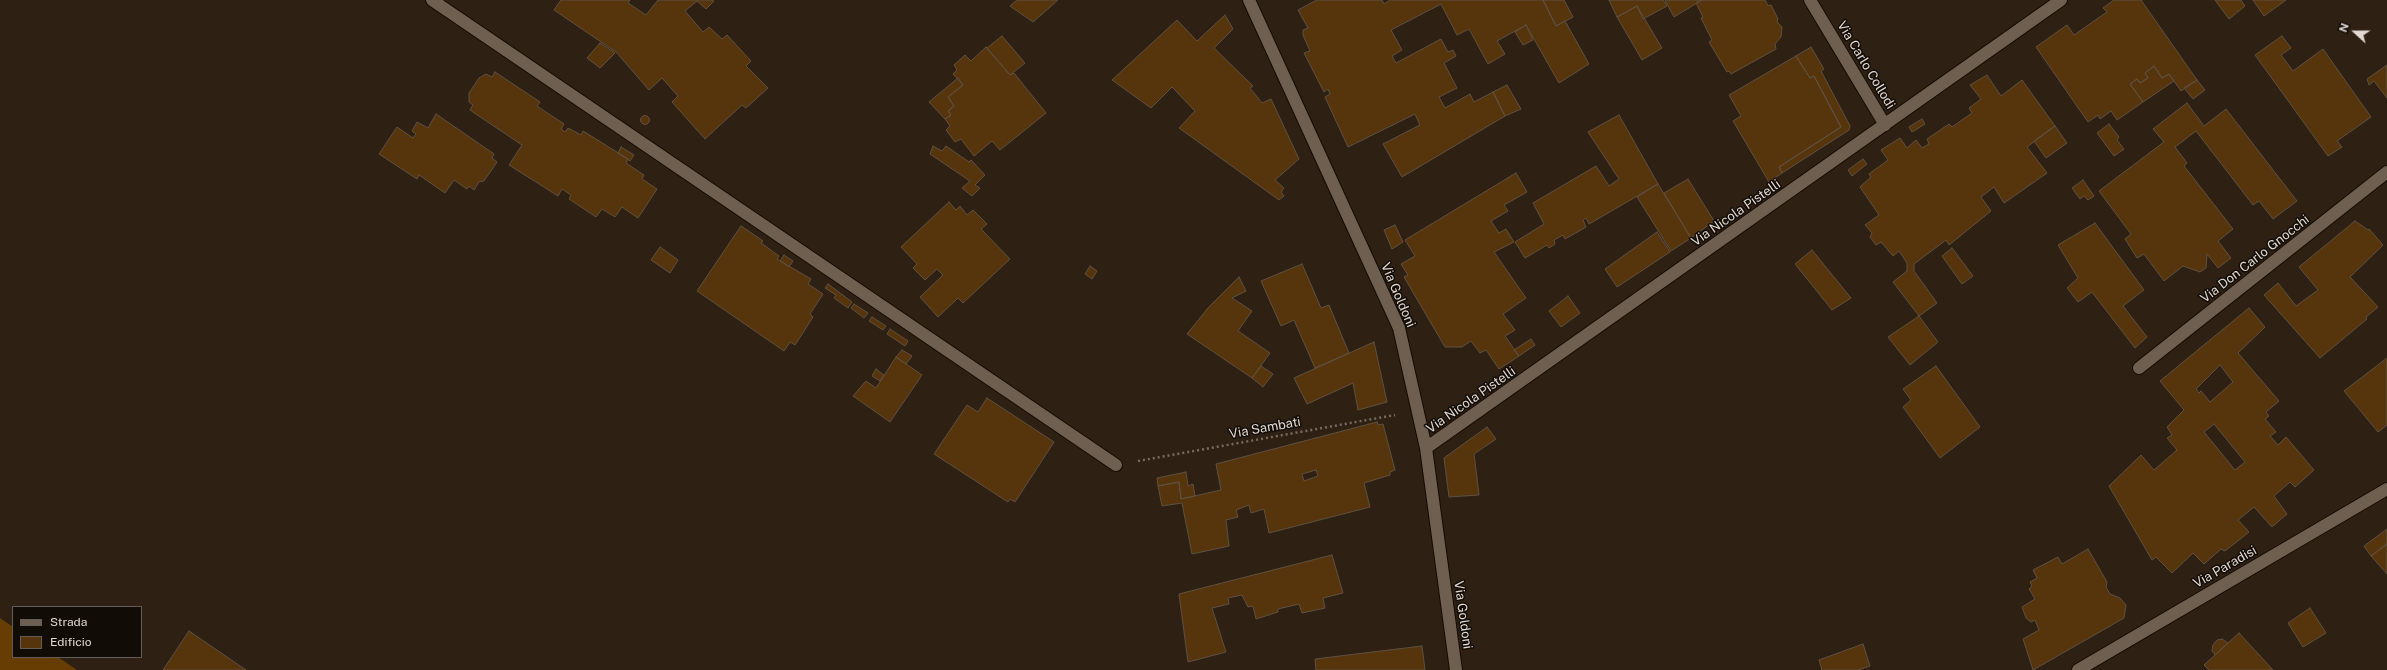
<!DOCTYPE html>
<style>
body{margin:0}
#map{position:relative;width:2387px;height:670px;overflow:hidden;background:#2e2114;font-family:"Public Sans",sans-serif}
canvas{display:block}
.legend{position:absolute;left:12px;top:606px;width:130px;height:52px;box-sizing:border-box;background:#120c07;border:1px solid #655e58;margin:0;padding:5px 7px;list-style:none;font-size:12px;color:#e2d9d1}
.legend li{display:flex;align-items:center;gap:8px;height:20px}
.legend b{width:20px;border:1px solid #655e58}
.north{position:absolute;left:2335px;top:12px;width:40px;height:40px;-webkit-text-stroke:3px #120c07;paint-order:stroke;rotate:291deg;font-size:11px;font-weight:700;line-height:16px;text-align:center;color:#e2d9d1}
.north::after{content:'';display:block;margin:auto;width:14px;height:18px;background:#e2d9d1;clip-path:polygon(50% 0,100% 100%,50% 72%,0 100%)}
</style>
<div id="map">
<canvas width="2387" height="670"></canvas>
<ul class="legend">
<li><b style="height:5px;background:#6e5f50"></b>Strada</li>
<li><b style="height:11px;background:#56350d"></b>Edificio</li>
</ul>
<div class="north">N</div>
</div>
<script>
const c = document.querySelector('canvas').getContext('2d');
c.lineJoin = 'round';
function fill(path, color) { c.fillStyle = color; c.fill(path, 'evenodd'); }
const toPath = rows => new Path2D(rows.map(r => 'M' + r).join(''));
function strokePath(path, color, width, dash) { c.strokeStyle = color; c.lineWidth = width; c.lineCap = dash ? 'butt' : 'round'; c.setLineDash(dash || []); c.stroke(path); }
function label(font, color, halo, rows, align = 'center') {
  c.font = font + ' "Public Sans",sans-serif'; c.lineWidth = 3; c.setLineDash([]); c.textBaseline = 'middle'; c.strokeStyle = halo; c.fillStyle = color; for (const [text, x, y, turn = 0] of rows) {
    c.save(); c.translate(x, y); c.rotate((+turn || 0) * Math.PI / 180); c.textAlign = isNaN(turn) ? turn : align; if (halo) c.strokeText(text, 0, 0); c.fillText(text, 0, 0); c.restore();
  }
}
fill(toPath([
 [0,618,13,627,13,657,58,657,77,670,0,670]
]), '#673d03');
const building = toPath([
 [561,0,630,0,628,3,646,15,658,0,712,0,714,1,706,9,697,1,685,11,703,32,709,27,722,39,727,35,751,61,746,66,768,88,746,108,742,105,705,139,672,102,678,96,662,78,649,90,616,52,554,10,561,0],
 [1017,0,1058,0,1033,22,1010,6,1017,0],
 [1317,0,1382,0,1384,4,1390,0,1543,0,1556,26,1565,21,1589,64,1559,83,1526,25,1497,41,1505,54,1488,64,1469,29,1457,35,1441,4,1391,30,1402,50,1392,56,1396,63,1441,39,1448,52,1453,50,1456,56,1444,63,1457,88,1439,97,1445,108,1470,94,1474,102,1493,92,1505,116,1402,177,1383,144,1420,125,1415,114,1348,147,1325,97,1330,94,1328,89,1324,92,1304,53,1310,51,1303,35,1303,30,1308,28,1298,10,1317,0],
 [1543,0,1564,0,1573,17,1556,26,1543,0],
 [1609,0,1663,0,1667,6,1643,19,1637,6,1617,17,1609,0],
 [1665,0,1702,0,1674,17,1665,0],
 [1702,0,1765,0,1768,6,1771,5,1778,19,1777,22,1782,27,1781,37,1775,44,1776,49,1731,74,1729,71,1727,72,1709,42,1712,40,1701,18,1703,17,1696,3,1702,0],
 [2114,0,2141,0,2197,80,2181,91,2169,74,2162,78,2154,66,2145,73,2148,78,2140,83,2137,79,2130,84,2143,102,2117,120,2111,111,2100,119,2098,115,2088,122,2036,47,2067,25,2074,35,2107,12,2103,8,2114,0],
 [2215,0,2241,0,2245,6,2229,19,2215,0],
 [2253,0,2286,0,2264,16,2253,0],
 [1637,6,1662,48,1642,60,1617,17,1637,6],
 [1225,15,1233,29,1214,48,1253,86,1250,88,1262,103,1271,99,1299,159,1275,180,1284,188,1281,192,1284,196,1279,200,1179,128,1195,111,1172,87,1151,108,1112,80,1177,20,1197,41,1225,15],
 [1526,25,1533,40,1523,45,1515,32,1526,25],
 [1002,36,1025,63,1010,75,987,48,1002,36],
 [2282,36,2291,48,2281,55,2293,71,2323,49,2371,117,2337,141,2342,147,2328,156,2255,55,2282,36],
 [600,43,615,53,600,68,587,58,600,43],
 [986,47,1010,75,1014,73,1046,113,1000,150,992,141,974,156,961,139,955,142,946,130,950,126,945,119,951,115,948,111,954,106,948,97,963,85,953,74,957,70,954,65,965,55,971,61,986,47],
 [1811,47,1824,69,1821,71,1850,126,1849,130,1782,173,1779,167,1841,127,1814,76,1810,78,1796,56,1811,47],
 [1796,56,1810,78,1814,76,1841,127,1779,167,1782,173,1769,182,1733,121,1741,116,1729,95,1796,56],
 [2387,65,2387,98,2374,81,2369,85,2367,79,2387,65],
 [2154,66,2162,78,2169,74,2174,81,2143,102,2130,84,2137,79,2140,83,2148,78,2145,73,2154,66],
 [495,72,540,102,537,106,564,124,561,129,565,132,568,128,581,135,583,131,628,159,626,163,644,175,642,179,657,189,638,218,622,207,615,217,602,209,596,217,569,199,571,195,562,189,558,196,509,165,522,145,470,110,473,105,469,102,469,93,479,78,486,74,492,77,495,72],
 [1987,75,2001,96,2022,80,2055,126,2027,147,2047,173,2004,203,1994,187,1981,197,1991,211,1949,245,1946,240,1914,264,1914,271,1937,303,1919,316,1893,282,1907,271,1907,263,1899,251,1893,256,1881,242,1876,245,1870,237,1872,233,1865,225,1879,215,1860,187,1871,177,1869,174,1888,160,1881,150,1900,138,1907,148,1916,140,1922,148,1929,144,1927,139,1949,124,1952,127,1972,113,1969,108,1981,99,1970,85,1987,75],
 [958,78,963,85,948,97,954,106,948,111,951,115,945,119,929,102,958,78],
 [2197,80,2205,90,2193,99,2184,88,2197,80],
 [1507,85,1521,109,1505,116,1493,92,1507,85],
 [2187,103,2204,126,2226,109,2297,201,2273,219,2259,201,2253,205,2196,131,2175,147,2187,163,2184,166,2233,229,2218,241,2231,258,2218,268,2207,254,2206,268,2200,272,2183,266,2164,281,2144,254,2137,258,2125,239,2131,234,2099,191,2164,142,2153,129,2187,103],
 [436,114,494,154,492,158,497,162,484,181,479,182,474,190,469,186,467,189,454,180,445,193,419,175,417,179,379,154,397,127,413,138,416,134,412,131,417,122,428,128,436,114],
 [1619,115,1658,184,1589,224,1586,218,1583,220,1586,227,1565,239,1563,235,1554,240,1555,244,1549,248,1547,245,1525,258,1515,242,1544,224,1533,203,1596,166,1609,186,1619,179,1588,132,1619,115],
 '640.5 120a4.5 4.5 0 1 1 9 0a4.5 4.5 0 1 1-9 0Z',
 [1922,119,1925,124,1912,132,1909,127,1922,119],
 [2109,124,2119,137,2117,140,2124,149,2114,156,2097,133,2109,124],
 [2055,126,2067,143,2046,158,2034,141,2055,126],
 [933,146,942,151,946,146,969,162,971,160,985,175,975,185,980,188,972,196,962,188,970,181,930,154,933,146],
 [621,147,634,155,630,161,618,153,621,147],
 [1863,159,1867,164,1852,176,1848,170,1863,159],
 [1516,173,1527,192,1504,205,1508,211,1491,221,1499,233,1506,229,1514,242,1494,252,1526,298,1503,314,1515,330,1505,336,1519,356,1499,369,1486,350,1480,353,1471,341,1462,347,1445,347,1404,277,1408,275,1401,264,1415,256,1405,240,1516,173],
 [1688,179,1714,221,1691,238,1664,193,1688,179],
 [2083,180,2094,196,2088,200,2084,196,2080,199,2072,188,2083,180],
 [1658,184,1691,238,1671,251,1637,197,1658,184],
 [949,202,956,210,960,206,967,215,973,210,987,224,981,229,1010,259,963,303,958,298,938,317,920,297,943,275,937,269,925,280,913,268,917,264,901,247,949,202],
 [2355,221,2368,230,2369,229,2383,245,2350,277,2378,307,2366,317,2367,319,2320,358,2264,295,2278,283,2296,306,2318,290,2299,267,2355,221],
 [2095,223,2144,290,2123,306,2147,337,2135,348,2092,292,2078,302,2067,288,2078,278,2058,245,2095,223],
 [1395,225,1403,242,1392,249,1384,230,1395,225],
 [741,226,763,241,761,243,779,256,777,259,811,279,808,284,823,294,810,314,813,317,795,345,790,342,784,351,697,291,741,226],
 [1657,232,1670,252,1617,287,1605,269,1657,232],
 [660,247,678,260,670,273,651,260,660,247],
 [1952,248,1973,276,1962,284,1942,256,1952,248],
 [1812,250,1851,298,1832,310,1795,264,1812,250],
 [784,255,793,261,789,267,780,261,784,255],
 [1302,264,1321,308,1329,305,1349,353,1315,368,1294,320,1281,326,1261,281,1302,264],
 [1090,266,1097,271,1092,279,1085,274,1090,266],
 [1239,277,1246,291,1232,298,1252,311,1238,331,1270,353,1252,378,1187,334,1208,308,1239,277],
 [828,284,852,302,848,308,834,298,836,295,825,288,828,284],
 [1568,296,1580,313,1561,327,1549,311,1568,296],
 [854,304,868,313,864,318,851,308,854,304],
 [2249,308,2265,327,2238,353,2279,401,2266,412,2269,416,2265,419,2276,432,2270,436,2278,445,2286,437,2314,470,2295,487,2290,482,2274,496,2287,514,2272,527,2254,507,2238,520,2249,532,2225,551,2221,549,2204,564,2193,553,2172,573,2156,557,2152,560,2109,486,2141,455,2154,470,2177,450,2167,438,2172,435,2167,427,2184,410,2160,381,2249,308],
 [2220,365,2233,382,2210,402,2201,391,2199,393,2196,389,2220,365],
 [2214,424,2245,462,2235,470,2204,432,2214,424],
 [1919,316,1938,342,1910,365,1888,337,1919,316],
 [872,317,886,326,883,330,869,321,872,317],
 [890,329,908,341,905,346,887,334,890,329],
 [1531,339,1535,345,1519,356,1514,350,1531,339],
 [1374,342,1387,402,1358,410,1353,383,1307,404,1294,378,1374,342],
 [902,350,912,356,906,364,896,357,902,350],
 [896,357,922,375,890,422,853,396,866,381,876,388,896,357],
 [2387,358,2387,425,2378,432,2344,391,2387,358],
 [1261,366,1273,374,1263,387,1252,378,1261,366],
 [1936,366,1980,427,1940,458,1903,407,1911,400,1903,389,1936,366],
 [876,369,884,375,880,381,872,376,876,369],
 [987,398,1054,442,1015,502,1010,499,1008,502,934,454,967,405,978,412,987,398],
 [1377,422,1378,425,1383,424,1395,470,1390,472,1390,475,1364,483,1370,507,1269,533,1264,509,1251,513,1249,505,1236,510,1238,517,1226,520,1229,546,1192,554,1182,503,1162,506,1158,486,1179,482,1181,499,1221,490,1216,464,1377,422],
 [1316,470,1318,476,1304,481,1302,474,1316,470],
 [1487,427,1496,439,1474,454,1479,495,1449,497,1444,458,1487,427],
 [1186,472,1188,486,1193,484,1195,496,1181,499,1179,482,1158,486,1157,478,1186,472],
 [2387,529,2387,544,2371,556,2364,546,2387,529],
 [2387,544,2387,574,2371,556,2387,544],
 [2088,549,2107,582,2106,587,2110,594,2120,598,2126,605,2124,618,2033,670,2023,639,2039,630,2035,620,2031,622,2026,618,2022,607,2035,599,2029,589,2032,586,2030,582,2037,578,2033,570,2058,557,2062,564,2088,549],
 [1332,555,1343,593,1323,598,1325,608,1302,613,1299,604,1278,609,1278,612,1256,619,1253,606,1248,607,1242,595,1228,598,1229,604,1212,608,1226,652,1188,662,1179,594,1332,555],
 [2310,608,2326,633,2303,647,2288,623,2310,608],
 [189,631,246,670,163,670,189,631],
 [2239,633,2273,670,2209,670,2204,665,2239,633],
 [2222,639,2228,643,2215,655,2212,651,2213,645,2217,640,2222,639],
 [1863,644,1870,666,1858,670,1822,670,1819,660,1863,644],
 [1422,646,1425,670,1316,670,1315,659,1422,646]
]);
fill(building, '#56350d');
strokePath(building, '#5f5042', 1);
const minor = toPath([
 [432,0,1116,465],
 [1249,0,1399,328,1426,448,1456,670],
 [1810,0,1885,125],
 [2139,368,2387,172],
 [1426,448,2061,0],
 [2078,670,2387,489]
]);
strokePath(minor, '#160a01', 14);
strokePath(toPath([
 [1138,461,1395,415]
]), '#776c61', 2.5, [2, 3]);
strokePath(minor, '#6e5f50', 12);
label('13px', '#e2d9d1', '#120c07', [
 ["Via Carlo Collodi",1866,65,59],
 ["Via Nicola Pistelli",1736,213,-35],
 ["Via Don Carlo Gnocchi",2255,259,-38],
 ["Via Goldoni",1398,295,67],
 ["Via Nicola Pistelli",1471,400,-35],
 ["Via Sambati",1265,428,-10],
 ["Via Paradisi",2225,567,-30],
 ["Via Goldoni",1463,615,82]
]);
</script>
